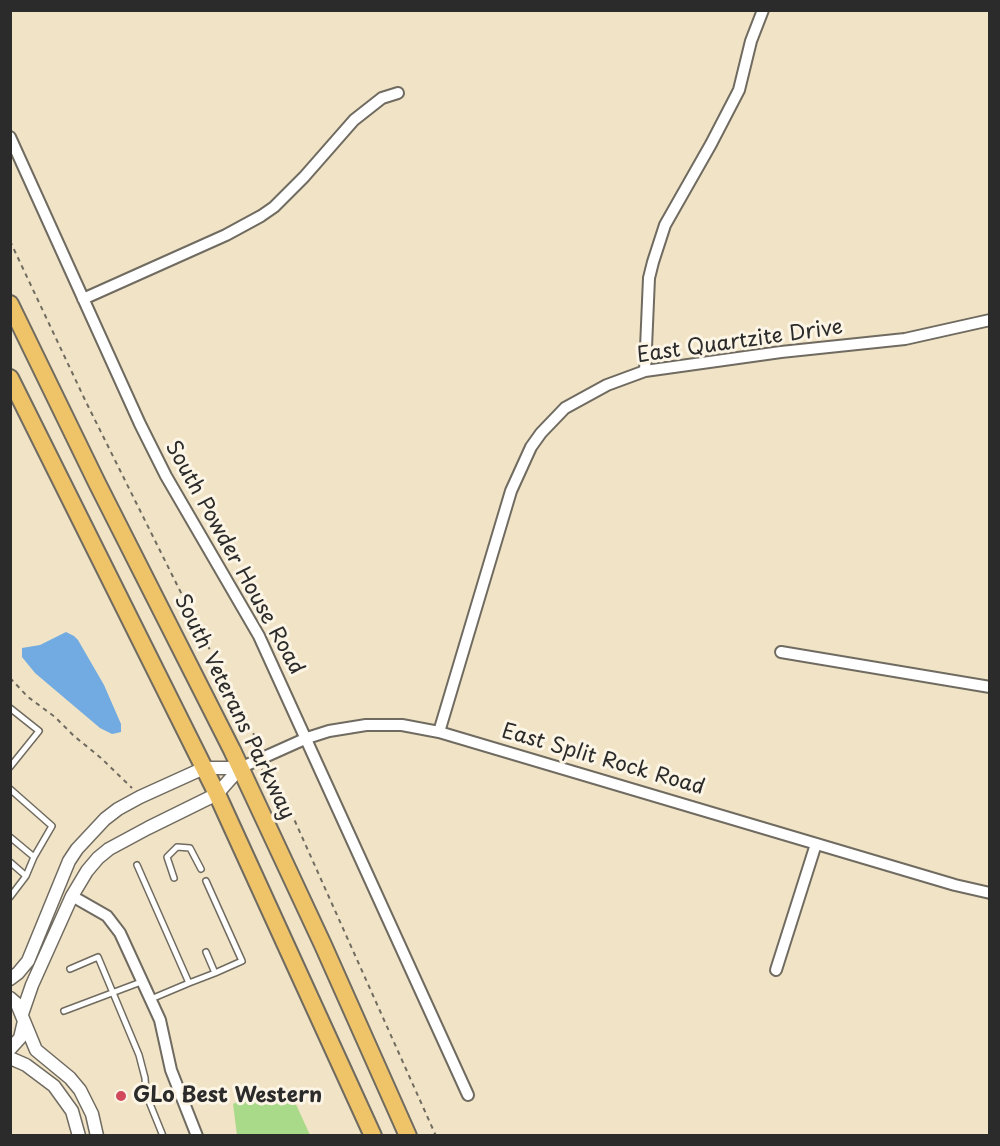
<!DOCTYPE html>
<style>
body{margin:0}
#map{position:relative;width:1000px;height:1146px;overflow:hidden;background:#f1e3c5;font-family:"Playpen Sans",sans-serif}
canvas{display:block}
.frame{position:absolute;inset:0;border:12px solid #2b2b2b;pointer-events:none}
</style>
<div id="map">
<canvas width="1000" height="1146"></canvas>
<div class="frame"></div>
</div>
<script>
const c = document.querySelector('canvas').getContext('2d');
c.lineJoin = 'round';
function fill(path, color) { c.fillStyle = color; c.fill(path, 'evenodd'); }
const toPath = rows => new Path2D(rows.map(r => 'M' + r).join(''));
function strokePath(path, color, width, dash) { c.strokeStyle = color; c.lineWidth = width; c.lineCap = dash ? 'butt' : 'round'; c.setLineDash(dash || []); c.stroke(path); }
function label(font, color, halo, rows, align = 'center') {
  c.font = font + ' "Playpen Sans",sans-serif'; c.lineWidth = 6; c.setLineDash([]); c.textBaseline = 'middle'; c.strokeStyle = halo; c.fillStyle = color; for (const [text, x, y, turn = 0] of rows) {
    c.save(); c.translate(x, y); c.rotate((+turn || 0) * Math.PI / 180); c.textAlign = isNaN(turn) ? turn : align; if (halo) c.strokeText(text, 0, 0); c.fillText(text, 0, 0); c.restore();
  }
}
fill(toPath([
 [289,1089,310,1135,237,1135,233,1104,257,1091]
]), '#a9da89');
fill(toPath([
 [66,632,74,636,78,640,104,685,121,724,121,732,117,733,112,734,100,728,35,673,22,657,22,648,40,645]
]), '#71abe1');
const service = toPath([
 [10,708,39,731,10,767],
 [10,789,52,826,34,857,10,837],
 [10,862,26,876,10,897],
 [137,865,189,983,151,999],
 [26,876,34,857],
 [174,878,167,857,177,847,190,848,201,869],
 [206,952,215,973,242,961,206,881],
 [70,969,98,957,139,1055,145,1078,146,1094,163,1136],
 [189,983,215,973],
 [64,1011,141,982]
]);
const minor = toPath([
 [10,137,140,424,166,476,259,636,468,1095],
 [83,299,226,235,261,216,274,207,304,177,354,120,382,98,398,93],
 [645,371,649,278,653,262,665,225,711,144,739,90,751,41,763,10],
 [781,652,990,687],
 [439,732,511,491,531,447,541,433,565,408,607,385,645,371,781,352,905,339,990,320],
 [240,768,307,738,329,731,366,725,402,725,439,732,955,885,990,893],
 [72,896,107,916,120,933,160,1020,171,1070,197,1136],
 [776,970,816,844]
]);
const tertiary = toPath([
 [10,979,18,973,28,961,69,861,77,849,105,819,118,809,140,797,204,768,240,768],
 [10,998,17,1004,24,1021,20,1038,10,1049],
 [22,1014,32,985,72,896,87,871,98,858,109,849,148,828,217,794,240,768],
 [24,1021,36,1050,70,1078,80,1090,92,1114,97,1136],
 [10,1058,26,1065,54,1086,72,1111,79,1136]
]);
const trunk = toPath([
 [10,304,97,483,232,750,323,945,408,1136],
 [10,378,217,794,373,1136]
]);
strokePath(service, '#706b61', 8);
strokePath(minor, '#706b61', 14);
strokePath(tertiary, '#706b61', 15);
strokePath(trunk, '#706b61', 20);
strokePath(toPath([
 [10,241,86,402,200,631,252,730,254,735,251,745,254,751],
 [10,678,28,697,55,717,74,736,101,758,132,788],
 [262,769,265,776,276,782,281,790,436,1136]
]), '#706b61', 2, [4.5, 4.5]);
strokePath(service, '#fff', 5);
strokePath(minor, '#fff', 10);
strokePath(tertiary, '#fff', 12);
strokePath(trunk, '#efc469', 16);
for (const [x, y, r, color] of [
 [121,1096,6,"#d1495b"]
]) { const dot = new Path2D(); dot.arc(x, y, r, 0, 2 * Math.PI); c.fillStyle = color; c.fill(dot); strokePath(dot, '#fcf5e5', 2); }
label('21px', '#2b2b2b', '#fcf5e5', [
 ["East Quartzite Drive",740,342,-8],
 ["South Powder House Road",234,558,61],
 ["South Veterans Parkway",234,707,64],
 ["East Split Rock Road",603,760,16]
]);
label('bold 21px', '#2b2b2b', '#fcf5e5', [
 ["GLo Best Western",133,1096]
], 'left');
</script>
